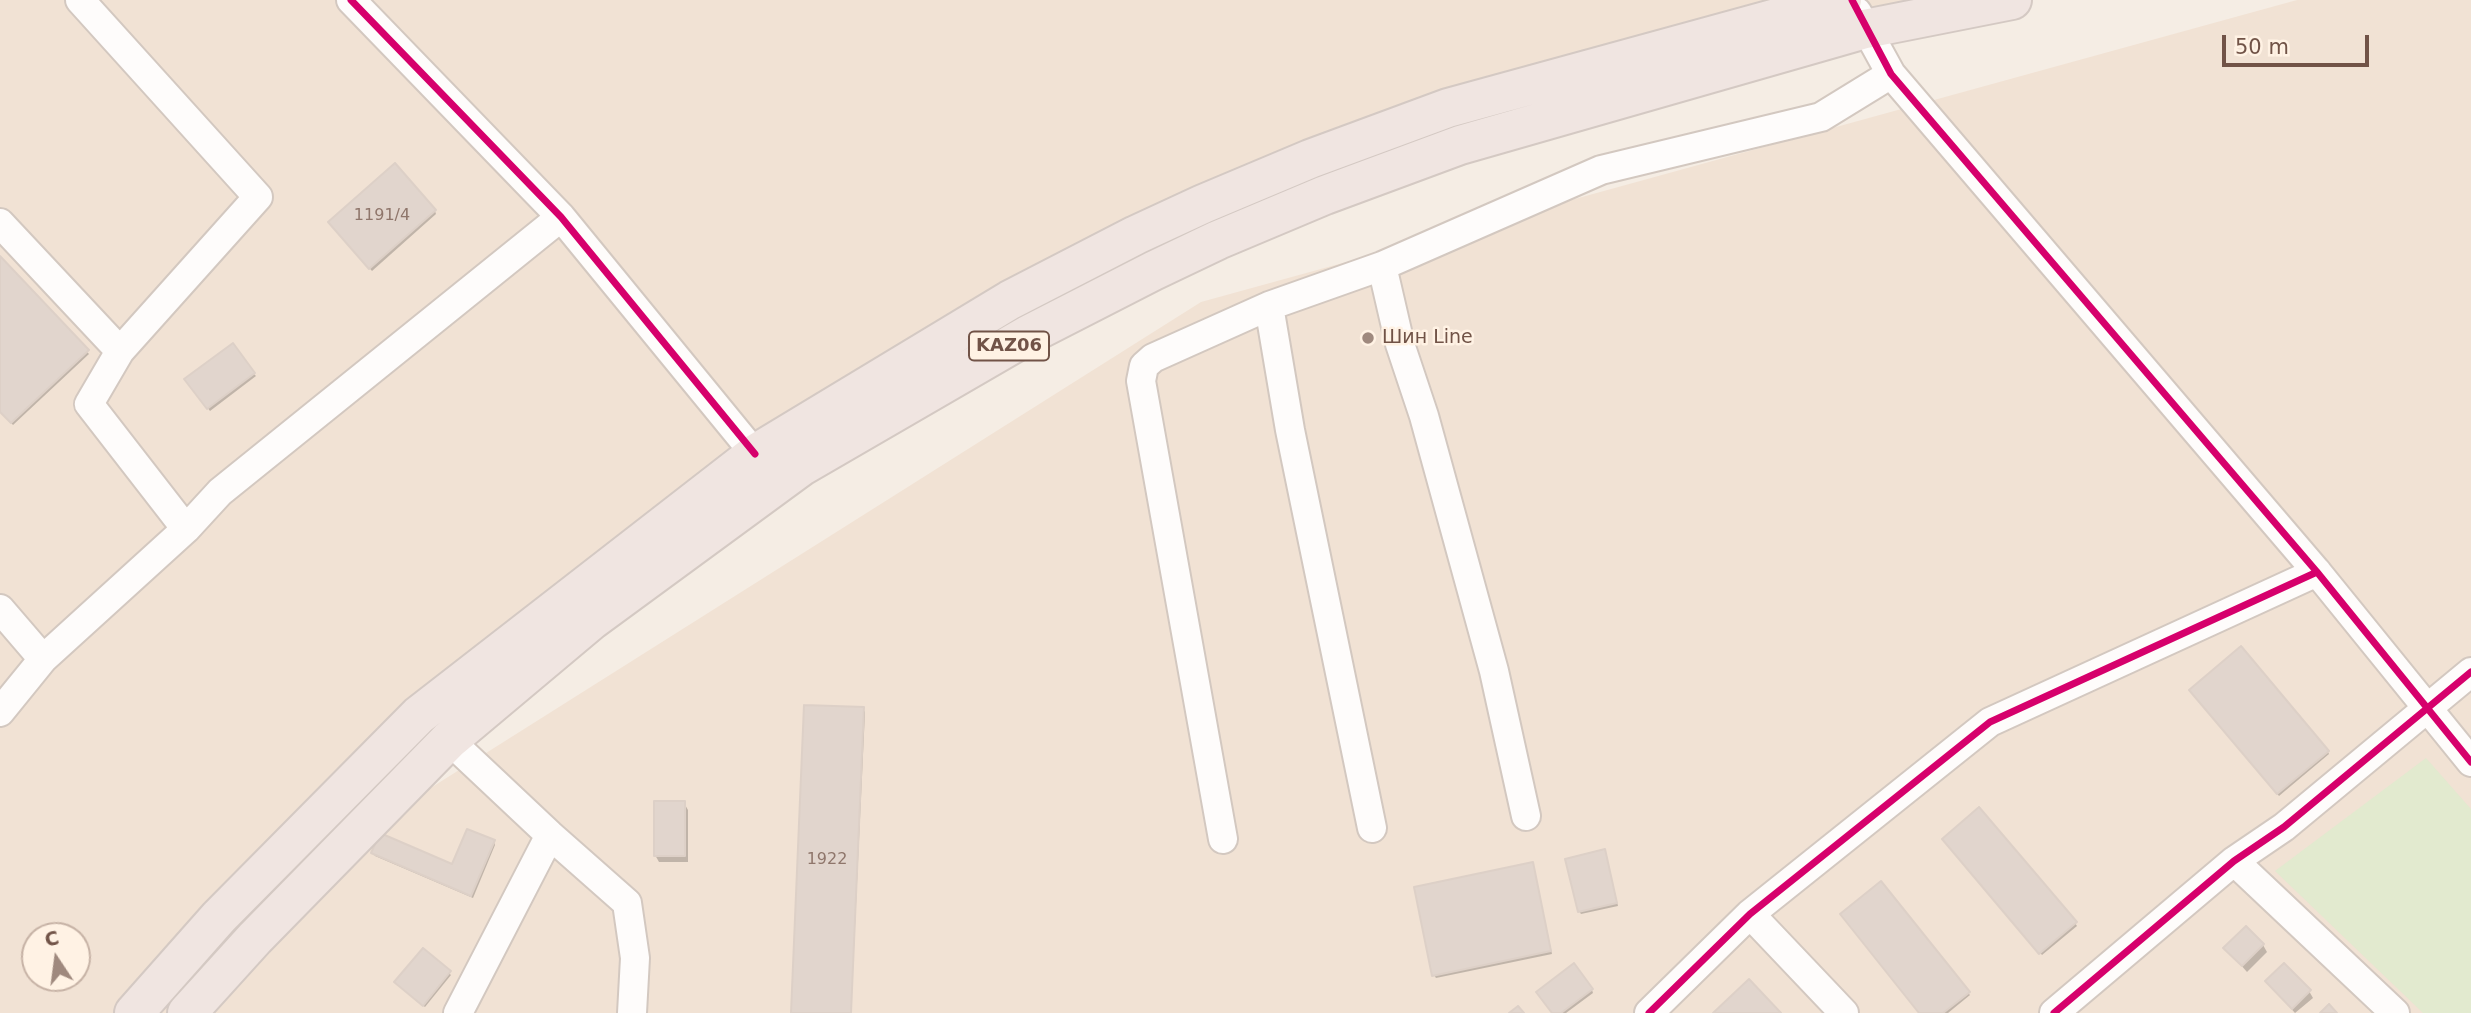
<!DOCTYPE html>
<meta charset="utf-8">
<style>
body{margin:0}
#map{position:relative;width:2471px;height:1013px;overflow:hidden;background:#f5ede4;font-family:"DejaVu Sans",sans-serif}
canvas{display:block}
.north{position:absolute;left:21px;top:922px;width:70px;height:70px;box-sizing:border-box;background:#fff2e4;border:2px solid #c6b2a5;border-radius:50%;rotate:347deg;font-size:19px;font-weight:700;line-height:28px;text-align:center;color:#715347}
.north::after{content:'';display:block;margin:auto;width:24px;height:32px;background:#9f897e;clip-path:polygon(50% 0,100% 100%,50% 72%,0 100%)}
.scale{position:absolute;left:2222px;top:35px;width:147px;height:32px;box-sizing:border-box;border:4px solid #715347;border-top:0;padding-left:9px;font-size:21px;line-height:24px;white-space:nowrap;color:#715347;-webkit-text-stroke:5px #fff2e4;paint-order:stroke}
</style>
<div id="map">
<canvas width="2471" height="1013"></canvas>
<div class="north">С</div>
<div class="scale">50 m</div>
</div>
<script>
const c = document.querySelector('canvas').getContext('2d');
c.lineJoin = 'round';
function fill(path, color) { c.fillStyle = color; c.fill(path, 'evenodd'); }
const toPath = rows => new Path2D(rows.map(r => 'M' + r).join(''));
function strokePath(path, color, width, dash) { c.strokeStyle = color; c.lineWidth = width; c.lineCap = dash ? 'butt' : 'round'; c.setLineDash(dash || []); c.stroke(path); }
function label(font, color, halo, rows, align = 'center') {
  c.font = font + ' "DejaVu Sans",sans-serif'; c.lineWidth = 5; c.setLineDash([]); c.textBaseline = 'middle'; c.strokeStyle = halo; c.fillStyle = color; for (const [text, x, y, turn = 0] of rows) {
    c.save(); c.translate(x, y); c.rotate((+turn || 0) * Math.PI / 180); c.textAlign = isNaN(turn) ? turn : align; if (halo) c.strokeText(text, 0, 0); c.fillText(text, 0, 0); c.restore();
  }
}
fill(toPath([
 [0,0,1945,0,1519,120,813,424,204,905,135,1013,0,1013],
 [35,936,77,936,77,978,35,978],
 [2297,0,2471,0,2471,1013,158,1013,215,924,1201,302]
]), '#f1e2d4');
fill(toPath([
 [2426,758,2471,809,2471,1013,2423,1013,2275,871]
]), '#e2eacf');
fill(toPath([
 [435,211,436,214,372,271,331,225],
 [0,258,89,354,13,425,0,411],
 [254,374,256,376,210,411,188,382],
 [2193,693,2328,752,2329,754,2279,796],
 [863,709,865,712,851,1013,793,1013],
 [684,803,688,810,688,862,659,862,655,855],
 [494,842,495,845,473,898,375,856,373,853,453,866],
 [1946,842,2075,923,2077,926,2042,955],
 [1606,854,1618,906,1581,914,1579,911],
 [1534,867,1552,954,1436,978,1434,975],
 [2263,945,2267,952,2247,972,2226,948],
 [423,950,451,975,425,1007,398,985],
 [2267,982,2309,991,2313,998,2295,1013],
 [1592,990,1593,993,1566,1013,1553,1013],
 [1968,993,1970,995,1948,1013,1921,1013]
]), '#0003');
const building = toPath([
 [395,163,436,210,369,269,328,222,395,163],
 [0,256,89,350,11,423,0,412,0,256],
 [233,343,255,373,207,409,184,379,233,343],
 [2241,646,2329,751,2277,794,2189,690,2241,646],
 [804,705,864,707,851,1013,791,1013,804,705],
 [654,801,685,801,685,856,654,856,654,801],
 [1979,807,2077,922,2039,954,1942,839,1979,807],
 [467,829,495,840,471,896,371,853,380,833,452,864,467,829],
 [1605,849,1617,903,1578,912,1565,859,1605,849],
 [1533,862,1551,951,1432,976,1414,887,1533,862],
 [1881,881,1970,992,1943,1013,1919,1013,1840,914,1881,881],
 [2246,926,2264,944,2242,966,2223,948,2246,926],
 [423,948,451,971,423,1006,394,982,423,948],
 [1574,963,1593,989,1561,1013,1552,1013,1536,992,1574,963],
 [2284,963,2311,990,2292,1009,2265,981,2284,963],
 [1749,979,1781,1013,1713,1013,1749,979],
 [2329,1004,2337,1013,2320,1013,2329,1004],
 [1518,1006,1524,1013,1509,1013,1518,1006]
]);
fill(building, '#e1d5cd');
strokePath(building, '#ddd0c7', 2);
const minor = toPath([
 [80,0,258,197,120,351],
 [351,0,561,217,755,454],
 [1857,12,1891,74,2317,572,2471,762],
 [0,223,120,351,89,404,186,529],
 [1382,266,1400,344,1424,416,1494,671,1526,816],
 [1269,306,1290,430,1372,828],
 [0,609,43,659],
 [0,712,43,659,186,529,220,492,561,217],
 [449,740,550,835,627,903,635,958,632,1013],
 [1223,839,1141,381,1144,366,1153,358,1269,306,1382,266,1601,170,1821,117,1891,74],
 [2234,861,2395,1013],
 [1750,914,1844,1013],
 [458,1013,550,835],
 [1649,1013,1750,914,1990,722,2317,572],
 [2054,1013,2234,861,2284,827,2471,672]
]);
const highway = toPath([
 [134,1013,219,917,419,715,755,454,1010,300,1136,235,1203,204,1310,159,1448,108,1842,0],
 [187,1013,255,938,449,740,592,620,802,466,1028,335,1153,271,1218,240,1325,195,1460,145,1865,29,2012,0]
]);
strokePath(minor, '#d3c8c0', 32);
strokePath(highway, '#d4c9c3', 42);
strokePath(minor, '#fefcfb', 28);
strokePath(highway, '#f0e5e1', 38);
strokePath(toPath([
 [351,0,561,217,755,454],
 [1852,0,1891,74,2317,572,2471,762],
 [1649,1013,1750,914,1990,722,2317,572],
 [2054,1013,2234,861,2284,827,2471,672]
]), '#d6006c', 7);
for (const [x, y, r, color] of [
 [1368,338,7,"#9f897e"]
]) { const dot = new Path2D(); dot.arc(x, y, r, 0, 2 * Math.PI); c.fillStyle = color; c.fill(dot); strokePath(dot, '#fff2e4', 2.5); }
label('16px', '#8f766b', null, [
 ["1191/4",382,216],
 ["1922",827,860]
]);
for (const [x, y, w] of [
 [1009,346,80]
]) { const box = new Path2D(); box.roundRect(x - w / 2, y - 14.5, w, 29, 5); c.fillStyle = '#fff2e4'; c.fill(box); strokePath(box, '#715347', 2); }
label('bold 18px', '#715347', null, [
 ["KАZ06",1009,346]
]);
label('19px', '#715347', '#fff2e4', [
 ["Шин Line",1382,338]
], 'left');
</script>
